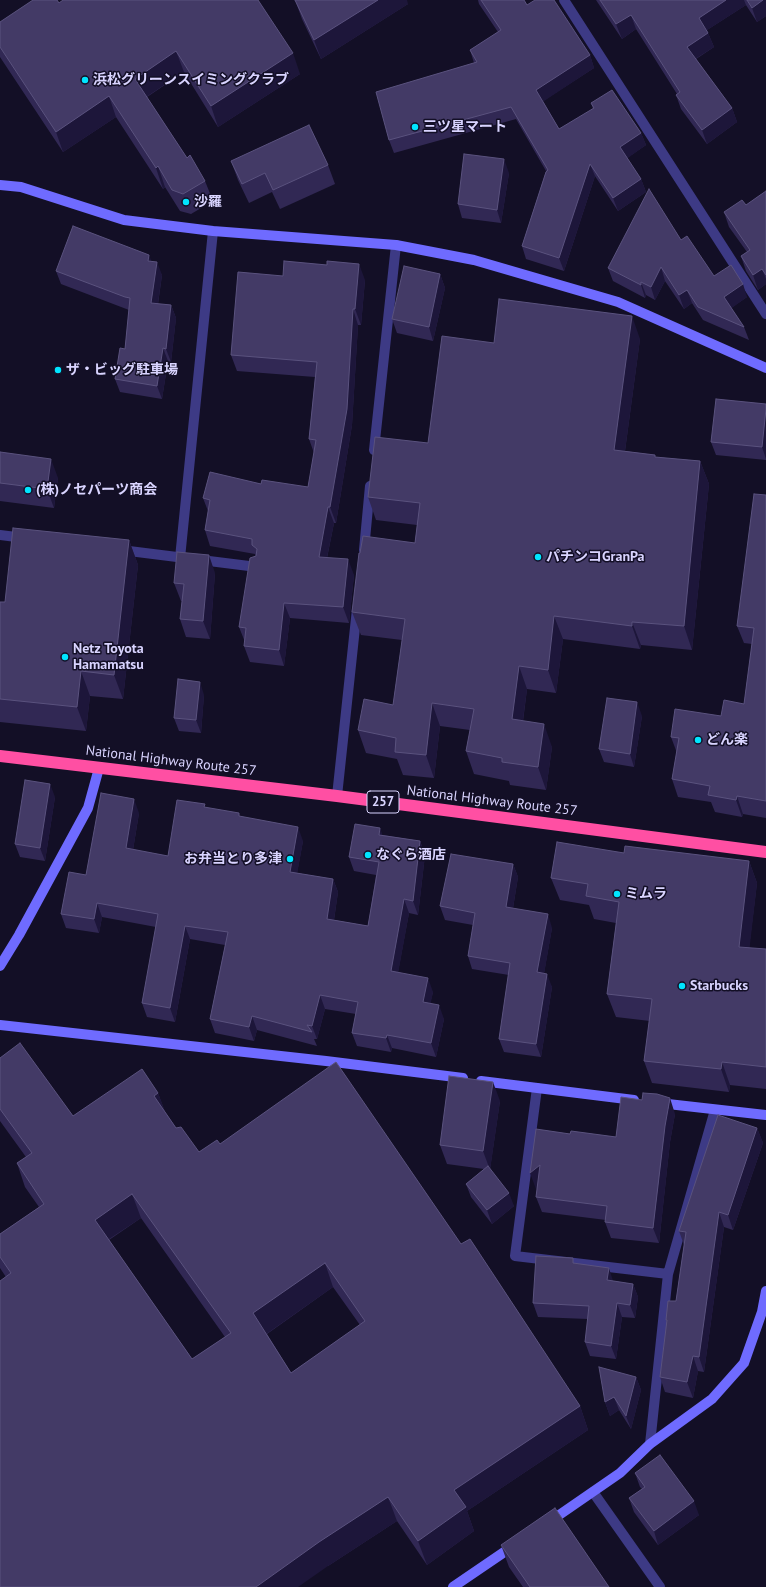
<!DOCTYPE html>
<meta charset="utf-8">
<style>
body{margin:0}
canvas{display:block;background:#130f26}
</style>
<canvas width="766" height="1587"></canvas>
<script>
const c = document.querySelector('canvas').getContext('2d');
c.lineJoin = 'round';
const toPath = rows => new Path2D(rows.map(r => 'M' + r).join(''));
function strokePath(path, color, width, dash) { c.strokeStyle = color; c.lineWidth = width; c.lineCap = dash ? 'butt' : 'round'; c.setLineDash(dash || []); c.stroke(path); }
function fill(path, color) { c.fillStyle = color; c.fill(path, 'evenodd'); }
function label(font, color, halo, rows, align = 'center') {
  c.font = font + ' "PT Sans","Noto Sans JP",sans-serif'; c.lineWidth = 3; c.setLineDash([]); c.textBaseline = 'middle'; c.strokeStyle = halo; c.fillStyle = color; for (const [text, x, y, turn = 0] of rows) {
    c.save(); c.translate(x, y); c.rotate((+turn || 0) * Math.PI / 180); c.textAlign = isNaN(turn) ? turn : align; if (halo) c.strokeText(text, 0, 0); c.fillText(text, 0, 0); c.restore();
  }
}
strokePath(toPath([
 [564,0,766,314],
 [374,450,396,245],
 [0,535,24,538],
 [121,550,257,567],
 [364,550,370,486],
 [180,558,213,231],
 [337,796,357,609],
 [537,1088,515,1256,668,1274,650,1444],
 [668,1274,715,1110],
 [593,1492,660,1587]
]), '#3d3a85', 10);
strokePath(toPath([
 [0,185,21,187,124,220,213,231,396,245,474,260,618,302,766,368],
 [0,966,19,935,88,808,99,768],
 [0,1025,326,1061,463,1078],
 [481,1081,634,1100],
 [659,1103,766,1115],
 [549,1522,620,1473,650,1444,712,1399,744,1363,762,1312,766,1291],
 [453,1587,516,1544]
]), '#6f6bff', 10);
strokePath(toPath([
 [0,756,337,796,766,852]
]), '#ff4fa3', 12);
fill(toPath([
 [295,0,408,4,321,59,302,19],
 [478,0,524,0,527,5,590,55,594,68,543,101,559,129,593,109,591,103,641,133,646,145,627,158,641,179,646,192,618,211,595,176,564,271,526,259,522,246,546,171,516,119,394,153,389,140,474,63,470,50,498,32,479,4],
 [596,0,766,0,766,16,757,22,746,5,707,30,708,33,714,47,696,59,732,108,737,122,707,144,681,109,676,95,677,94,636,29,622,39],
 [59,3,300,74,218,127,184,72,147,97,187,158,205,181,213,201,191,214,180,211,165,187,163,189,116,117,63,152,0,57,0,22],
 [231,161,328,165,335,184,280,209,272,192,249,203,238,180],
 [509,173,501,223,462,218,458,204],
 [766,191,766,284,758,290,746,271,741,256,747,252,729,227,724,212,746,205],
 [681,240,714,276,747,297,731,308,744,327,749,340,703,320,692,303,684,309,665,281,655,300,646,295,645,298,613,281,608,268],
 [152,261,162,275,158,304,171,305,176,318,171,362,168,361,162,399,120,392,115,379,125,349,129,310,61,284,56,271],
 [440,274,445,288,433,341,397,333,392,319],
 [283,276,365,280,361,325,358,325,352,425,336,523,334,523,327,558,354,575,349,623,290,618,284,666,250,662,244,646,245,642,239,627,256,556,255,554,210,546,205,530,208,511,203,498,261,484,308,487,314,453,309,439,315,377,237,371,231,355],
 [640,339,625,451,655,455,655,457,700,461,709,484,692,650,641,645,640,649,563,639,556,693,527,689,523,721,552,747,546,790,510,785,509,781,474,774,466,751,470,730,440,726,434,778,403,775,397,759,366,753,358,730,393,705,402,640,361,635,352,612,360,553,415,543,417,525,376,520,368,497,428,443,494,343],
 [766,404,766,460,716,455,711,442],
 [0,452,58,478,54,508,0,501],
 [766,495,766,818,743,814,742,817,715,812,711,802,678,797,672,779,677,753,671,737,721,716,744,704,752,644,744,643,737,626],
 [129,540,138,565,123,699,90,696,86,731,0,722,0,602,5,602],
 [215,573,210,639,186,637,180,619,182,601,181,601,174,583],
 [204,695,201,733,179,731,174,718],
 [642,716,634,767,604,762,599,749],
 [55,797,45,861,20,857,15,844],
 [206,808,241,817,303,841,297,873,333,879,338,892,334,920,368,926,376,875,354,871,349,857,383,835,420,841,425,855,418,915,409,913,398,972,433,992,430,1004,444,1019,436,1057,392,1048,391,1052,357,1046,352,1033,356,1014,325,1009,317,1039,314,1039,317,1046,257,1030,254,1041,215,1033,210,1019,225,945,190,939,175,1022,147,1017,142,1003,156,927,102,917,99,933,66,928,61,914,86,875,139,813,133,850,168,856],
 [624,853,749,861,757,883,749,948,766,949,766,1089,730,1085,729,1092,652,1083,644,1061,650,1021,616,1017,607,994,616,923,594,919,589,905,560,900,551,878],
 [513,864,518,877,513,908,552,928,544,973,552,987,541,1057,504,1052,499,1039,509,975,472,969,468,956,473,925,445,920,440,906],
 [0,1058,73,1116,158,1093,165,1112,176,1128,199,1152,220,1144,461,1244,580,1406,588,1430,467,1511,474,1531,427,1565,397,1521,328,1566,6,1277,0,1268,0,1234,39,1207,25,1187,17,1163,26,1157,0,1121],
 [141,1218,225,1337,192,1359,109,1240],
 [333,1287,360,1325,291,1373,267,1334],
 [500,1101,490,1169,514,1206,492,1224,471,1197,466,1184,484,1169,447,1164,440,1145],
 [675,1114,670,1142,659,1243,611,1238,605,1222,606,1220,542,1212,536,1197,538,1187,536,1189,570,1134,616,1137],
 [757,1128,763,1143,733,1230,724,1227,704,1372,698,1371,693,1398,665,1392,660,1377,667,1323,666,1320,676,1301,684,1245,679,1231],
 [575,1263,613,1281,633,1284,638,1297,635,1318,622,1317,616,1359,590,1356,585,1342,588,1319,538,1317,533,1303],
 [636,1377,641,1390,631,1429,619,1410,610,1416,605,1402],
 [635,1473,699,1515,658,1545,634,1512,629,1498,642,1489,640,1487],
 [501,1545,609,1587,523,1587,509,1567]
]), '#312854');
fill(toPath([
 [378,0,407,0,408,4,321,59,314,40],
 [726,0,744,0,746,5,704,32,699,18],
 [763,0,766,0,766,16,757,22,752,8],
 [631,15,636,29,622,39,616,24],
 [708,33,714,47,692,61,687,47],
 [176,51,184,72,143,99,135,79],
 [293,53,300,74,218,127,211,106],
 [590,55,594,68,541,103,536,90],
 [109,96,116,117,63,152,56,132],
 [732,108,737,122,707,144,702,130],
 [641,133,646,145,625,160,620,147],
 [504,159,509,173,501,223,497,210],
 [590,164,595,176,564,271,559,258],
 [158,166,165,187,163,189,156,168],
 [641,179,646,192,618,211,613,198],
 [149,255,154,268,148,261],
 [157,262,162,275,156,316,151,303],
 [359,264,365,280,361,325,355,309],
 [661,267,665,281,655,300,651,287],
 [762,269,766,279,766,284,758,290,753,275],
 [440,274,445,288,433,341,429,327],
 [641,282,646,295,645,298,641,285],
 [743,284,747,297,729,310,724,297],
 [687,290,692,303,684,309,679,295],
 [171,305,176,318,171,362,166,349],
 [353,309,358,325,352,425,336,523,330,507],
 [632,316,640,339,622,473,614,450],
 [163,348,168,361,162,399,157,386],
 [766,409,766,459,762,447],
 [51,459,58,478,54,508,47,489],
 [700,461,709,484,692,650,684,626],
 [328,507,334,523,324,572,319,557],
 [129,540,138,565,123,699,114,675],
 [209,555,215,573,210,639,203,621],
 [348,559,354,575,349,623,343,607],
 [284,603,290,618,284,666,279,650],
 [554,616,563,639,556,693,548,670],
 [632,622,641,645,640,649,632,626],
 [519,666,527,689,520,742,512,719],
 [81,671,90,696,86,731,77,707],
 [200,682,204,695,201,733,196,720],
 [637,702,642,716,634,767,630,754],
 [432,703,440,726,434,778,426,755],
 [544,724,552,747,546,790,538,767],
 [50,784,55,797,45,861,40,848],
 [737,796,743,814,742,817,736,800],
 [134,799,139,813,131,862,126,848],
 [298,827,303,841,295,886,290,872],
 [380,828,385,842,379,835],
 [420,841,425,855,418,915,413,901],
 [749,861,757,883,747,970,739,947],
 [513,864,518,877,511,920,506,907],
 [333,879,338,892,332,933,327,919],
 [404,899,409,913,396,985,391,971],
 [97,903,102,917,99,933,94,919],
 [548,914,552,928,542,986,537,972],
 [185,926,190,939,175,1022,170,1008],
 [547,974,552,987,541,1057,536,1044],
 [428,978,433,992,428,1016,423,1002],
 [320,995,325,1009,317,1039,312,1026],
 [439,1005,444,1019,436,1057,431,1043],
 [252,1016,257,1030,254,1041,249,1027],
 [387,1035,392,1048,391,1052,386,1038],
 [722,1062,730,1085,729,1092,721,1069],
 [493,1082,500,1101,490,1170,483,1151],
 [158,1093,167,1117,154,1096],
 [670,1098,675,1114,670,1142,659,1243,653,1228,665,1126],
 [757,1128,763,1143,733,1230,728,1215],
 [540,1165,546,1180,536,1189,530,1173],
 [509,1193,514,1206,492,1224,487,1210],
 [132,1194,141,1218,103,1243,95,1220],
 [719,1212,724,1227,704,1372,699,1357],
 [325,1263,333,1287,262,1337,253,1313],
 [609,1268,613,1281,607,1280],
 [633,1284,638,1297,635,1318,630,1305],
 [617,1303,622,1317,616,1359,611,1346],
 [693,1356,698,1371,693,1398,687,1382],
 [636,1377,641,1390,631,1429,626,1416],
 [614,1397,619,1410,610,1416,605,1402],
 [580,1406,588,1430,467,1511,474,1531,427,1565,418,1541,454,1490],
 [388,1497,397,1521,328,1566,298,1587,256,1587,319,1542],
 [694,1501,699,1515,658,1545,654,1531]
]), '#1d163a');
const building = toPath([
 [33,0,57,0,59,3,63,0,258,0,293,53,211,106,176,51,135,79,187,158,190,155,205,181,183,194,172,190,158,166,156,168,109,96,56,132,0,47,0,22,33,0],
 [295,0,378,0,314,40,295,0],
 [481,0,524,0,527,5,535,0,554,0,590,55,536,90,559,129,594,108,591,103,612,90,641,133,620,147,641,179,613,198,590,164,559,258,522,246,546,172,548,170,511,107,389,140,376,92,477,62,470,50,501,30,481,0],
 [600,0,726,0,699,18,708,33,687,47,732,108,702,130,676,95,680,92,631,15,616,24,600,0],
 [747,0,763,0,752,8,747,0],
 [309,125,328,165,273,190,265,173,242,184,231,161,309,125],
 [464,154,504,159,497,210,458,204,464,154],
 [649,189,681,240,687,236,714,276,731,265,743,284,724,297,744,327,698,307,687,290,679,295,661,267,651,287,641,282,641,285,608,268,649,189],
 [766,191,766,275,762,269,753,275,741,256,750,250,724,212,742,200,746,205,766,191],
 [73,226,149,255,148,261,157,262,151,303,171,305,166,349,163,348,157,386,115,379,120,348,125,349,130,298,125,297,56,271,73,226],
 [284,261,327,265,327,261,359,264,355,309,353,309,347,409,330,507,328,507,319,557,348,559,343,607,284,603,279,650,244,646,246,628,239,627,250,558,256,556,257,549,252,545,252,539,205,530,210,500,203,498,210,472,261,484,262,480,308,487,316,440,309,439,317,362,231,355,238,272,283,276,284,261],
 [404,266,440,274,429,327,392,319,404,266],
 [499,299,632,316,614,450,655,455,655,457,700,461,684,626,632,622,632,626,554,616,548,670,519,666,512,719,544,724,538,767,502,762,502,758,466,751,474,709,432,703,426,755,395,752,396,738,358,730,364,699,393,705,405,619,352,612,359,553,360,553,363,536,415,543,420,503,368,497,375,437,428,443,442,336,494,343,499,299],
 [716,399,766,404,766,409,762,447,711,442,716,399],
 [0,452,51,459,47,489,0,483,0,452],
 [754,494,766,495,766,801,737,796,736,800,708,795,710,786,672,779,679,738,671,737,675,709,721,716,724,700,744,704,754,628,737,626,754,494],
 [13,528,129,540,114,675,81,671,77,707,0,699,0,602,5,602,13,528],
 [177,552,209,555,203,621,180,619,184,584,174,583,177,552],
 [178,679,200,682,196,720,174,718,178,679],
 [607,698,637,702,630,754,599,749,607,698],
 [25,780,50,784,40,848,15,844,25,780],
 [101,793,134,799,126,848,168,856,177,800,205,804,204,807,239,813,239,816,298,827,290,872,333,879,327,919,368,926,379,862,349,857,355,824,380,828,379,835,420,841,413,901,404,899,391,971,428,978,423,1002,439,1005,431,1043,387,1035,386,1038,352,1033,358,1002,320,995,312,1026,307,1025,312,1032,252,1016,249,1027,210,1019,228,932,185,926,170,1008,142,1003,158,914,97,903,94,919,61,914,69,872,86,875,101,793],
 [557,842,624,853,625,846,749,861,739,947,766,949,766,1067,722,1062,721,1069,644,1061,652,999,607,994,619,902,586,896,588,884,551,878,557,842],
 [451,854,513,864,506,907,548,914,537,972,547,974,536,1044,499,1039,510,963,468,956,475,913,440,906,451,854],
 [20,1043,73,1116,142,1069,158,1093,154,1096,176,1128,181,1127,199,1152,217,1140,220,1144,336,1062,461,1244,470,1239,580,1406,454,1490,466,1507,418,1541,388,1497,319,1542,256,1587,0,1587,0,1281,11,1273,0,1257,0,1234,44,1204,17,1163,32,1153,0,1109,0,1058,20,1043],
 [132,1194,231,1333,192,1359,95,1220,132,1194],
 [325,1263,365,1321,291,1373,253,1313,325,1263],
 [449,1076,493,1082,483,1151,440,1145,449,1076],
 [643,1093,657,1094,670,1098,665,1126,653,1228,605,1222,607,1206,536,1197,540,1165,530,1173,536,1129,570,1134,571,1131,616,1137,621,1097,642,1100,643,1093],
 [718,1115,757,1128,728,1215,719,1212,699,1357,693,1356,687,1382,660,1377,667,1320,666,1320,668,1301,676,1301,686,1232,679,1231,718,1115],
 [488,1166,509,1193,487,1210,466,1184,488,1166],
 [536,1256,573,1258,573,1263,609,1268,607,1280,633,1284,630,1305,617,1303,611,1346,585,1342,589,1306,533,1303,536,1256],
 [599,1367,636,1377,626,1416,614,1397,605,1402,599,1367],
 [660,1455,694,1501,654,1531,629,1498,645,1487,635,1473,660,1455],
 [555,1508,609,1587,530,1587,501,1545,555,1508]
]);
fill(building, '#433a66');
strokePath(building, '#5a527e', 1);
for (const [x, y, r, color] of [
 [85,80,4,"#00e5ff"],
 [415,127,4,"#00e5ff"],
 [186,202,4,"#00e5ff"],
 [58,370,4,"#00e5ff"],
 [28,490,4,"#00e5ff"],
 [538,557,4,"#00e5ff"],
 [65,657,4,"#00e5ff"],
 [698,740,4,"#00e5ff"],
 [368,855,4,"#00e5ff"],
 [290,859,4,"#00e5ff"],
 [617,894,4,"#00e5ff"],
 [682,986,4,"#00e5ff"]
]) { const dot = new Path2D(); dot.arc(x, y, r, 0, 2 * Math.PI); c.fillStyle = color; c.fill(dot); strokePath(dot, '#130f26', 1.5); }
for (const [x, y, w] of [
 [383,802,32]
]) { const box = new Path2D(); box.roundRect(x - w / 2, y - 11, w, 22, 3); c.fillStyle = '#130f26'; c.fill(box); strokePath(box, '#d9d4ff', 1); }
label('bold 13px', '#d9d4ff', null, [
 ["257",383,802]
]);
label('bold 14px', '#d9d4ff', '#130f26', [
 ["浜松グリーンスイミングクラブ",93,80],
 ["三ツ星マート",423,127],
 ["沙羅",194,202],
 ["ザ・ビッグ駐車場",66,370],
 ["(株)ノセパーツ商会",36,490],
 ["パチンコGranPa",546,557],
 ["Netz Toyota",73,649],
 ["Hamamatsu",73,665],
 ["どん楽",706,740],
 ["なぐら酒店",376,855],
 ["お弁当とり多津",282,859,"right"],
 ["ミムラ",625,894],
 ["Starbucks",690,986]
], 'left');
label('14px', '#d9d4ff', '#130f26', [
 ["National Highway Route 257",171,761,7],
 ["National Highway Route 257",492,801,7]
]);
</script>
